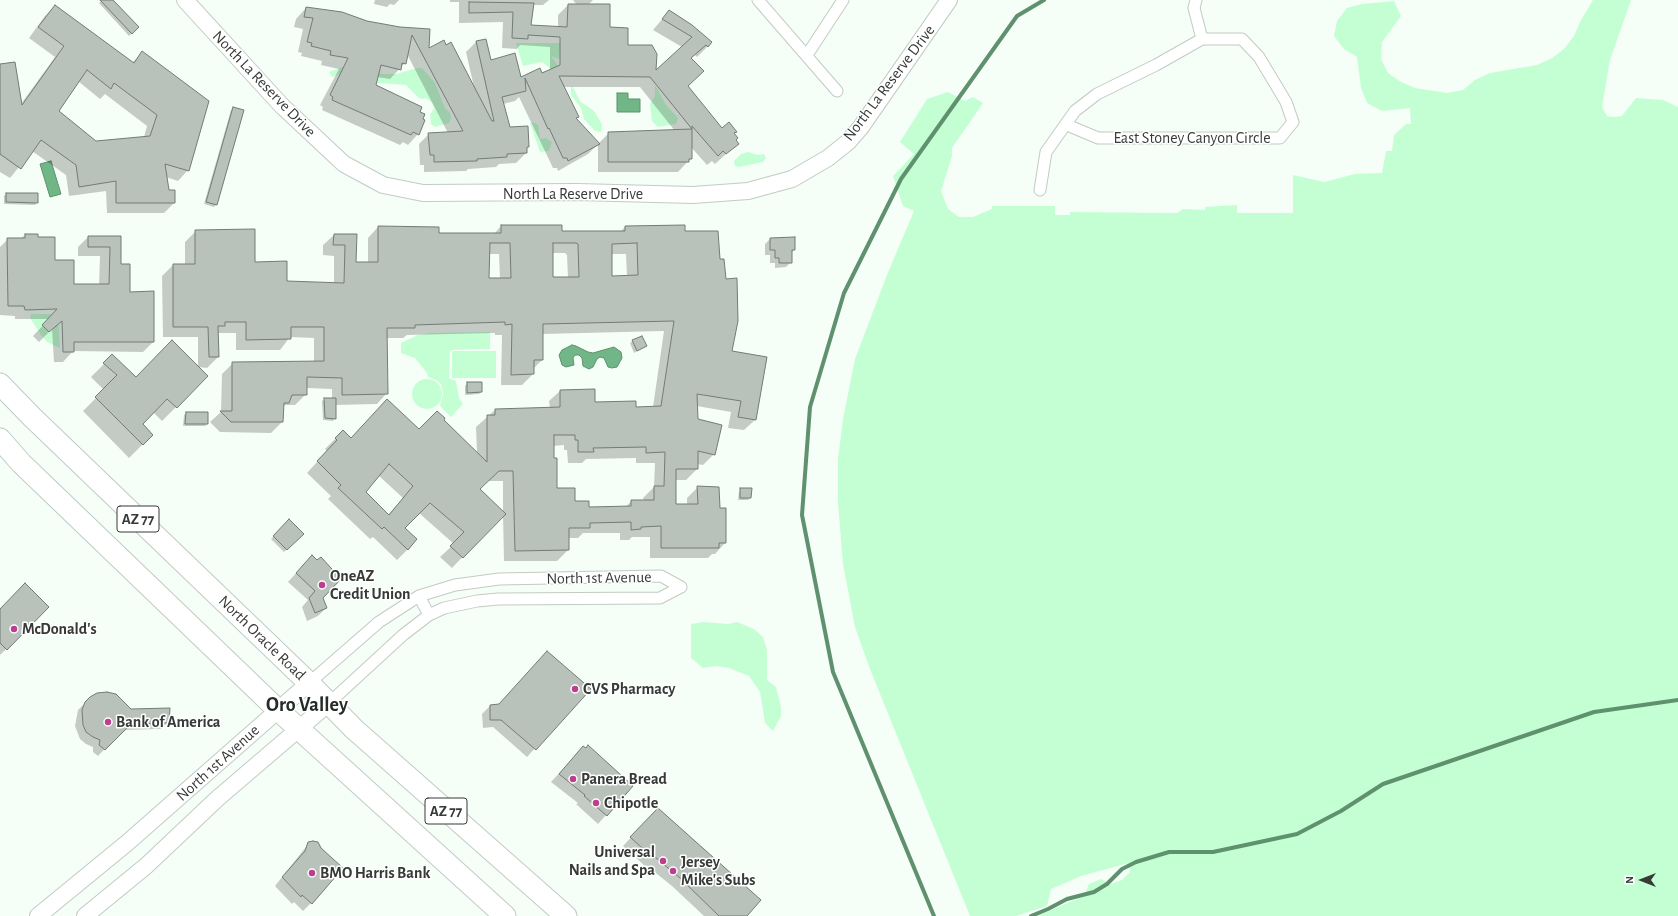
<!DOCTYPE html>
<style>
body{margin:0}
#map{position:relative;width:1678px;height:916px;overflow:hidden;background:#f5fef7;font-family:"Alegreya Sans",sans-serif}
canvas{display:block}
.north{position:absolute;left:1622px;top:860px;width:40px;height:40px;-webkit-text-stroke:3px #fff;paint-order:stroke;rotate:270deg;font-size:11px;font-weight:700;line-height:16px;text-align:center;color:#373b38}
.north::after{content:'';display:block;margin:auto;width:14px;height:18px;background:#373b38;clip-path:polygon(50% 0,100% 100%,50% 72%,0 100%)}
</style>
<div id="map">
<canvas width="1678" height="916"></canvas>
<div class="north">N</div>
</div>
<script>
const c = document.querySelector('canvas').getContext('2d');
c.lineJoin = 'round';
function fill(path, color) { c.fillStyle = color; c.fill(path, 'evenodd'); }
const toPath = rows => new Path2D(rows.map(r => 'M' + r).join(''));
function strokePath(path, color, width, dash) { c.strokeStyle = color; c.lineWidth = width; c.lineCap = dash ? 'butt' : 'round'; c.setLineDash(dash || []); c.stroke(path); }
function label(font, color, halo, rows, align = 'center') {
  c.font = font + ' "Alegreya Sans",sans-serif'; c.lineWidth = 3; c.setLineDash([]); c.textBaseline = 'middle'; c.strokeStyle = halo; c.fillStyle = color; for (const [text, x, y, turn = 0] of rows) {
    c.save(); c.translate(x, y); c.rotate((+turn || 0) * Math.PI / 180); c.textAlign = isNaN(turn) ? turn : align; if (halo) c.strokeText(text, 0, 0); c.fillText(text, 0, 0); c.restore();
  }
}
fill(toPath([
 [1593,0,1631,0,1610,60,1602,107,1607,116,1614,117,1622,116,1636,98,1663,100,1678,107,1678,916,1037,916,1084,896,1089,884,1101,879,1111,884,1122,880,1130,872,1129,863,1081,876,1051,889,1047,906,1016,916,970,916,870,669,855,627,843,564,838,502,838,459,843,419,855,359,887,275,914,211,903,206,893,176,914,154,900,142,927,99,948,92,965,101,973,97,983,103,952,148,952,156,941,191,948,209,959,217,973,217,992,209,992,206,1055,206,1055,215,1070,215,1070,212,1177,213,1183,209,1205,210,1205,207,1237,205,1237,213,1293,213,1293,175,1324,182,1355,174,1382,173,1386,151,1392,151,1394,135,1406,124,1411,124,1410,108,1382,111,1367,103,1361,88,1357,57,1344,49,1334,36,1337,21,1347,8,1362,4,1394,1,1401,16,1382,42,1381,59,1388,73,1401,82,1415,88,1447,93,1463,90,1475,80,1490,73,1537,65,1552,58,1564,49,1574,36,1580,22],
 [516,43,561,43,559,59,551,56,559,67,551,69,542,62,523,66],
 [350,64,366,67,382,74,396,74,417,68,422,68,435,83,445,108,450,113,451,118,449,123,435,127,431,124,430,115,434,108,432,103,426,98,422,99,419,98,406,85,378,83,372,79,348,70,332,77,329,72],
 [655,85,666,105,678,118,676,124,658,127,652,121,650,104,655,96],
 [571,87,573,87,580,101,594,111,602,124,601,132,595,131,584,119,581,108,571,95],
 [533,122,538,125,540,139,546,138,552,142,549,151,540,152,530,123],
 [748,152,758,155,764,154,766,158,763,162,739,167,735,166,734,161,741,154],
 [31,314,58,314,60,348,47,342,41,335,30,318],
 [490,332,490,349,452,350,450,352,449,378,456,381,459,398,463,404,451,417,440,406,443,394,441,384,436,380,428,377,427,373,415,358,401,353,401,343,418,335,431,333],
 [452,351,496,351,496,378,452,378],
 '412 394a15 15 0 1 1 30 0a15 15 0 1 1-30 0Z',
 [703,622,728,624,737,622,754,629,763,637,767,650,767,680,776,687,781,707,781,716,773,731,765,723,760,692,749,676,729,668,716,666,703,668,691,658,691,624]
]), '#c4ffd4');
const water = toPath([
 [617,93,628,93,628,99,640,99,640,112,617,112,617,93],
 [51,161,61,194,50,197,40,164,51,161],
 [572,345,576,346,588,352,593,353,614,347,621,352,622,358,617,367,612,368,608,367,604,358,600,357,597,359,593,367,589,369,583,366,582,358,579,355,575,355,573,358,574,365,566,367,562,365,559,355,562,350,572,345]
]);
fill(water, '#71b686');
strokePath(water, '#60916f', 1);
fill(toPath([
 [102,0,111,0,138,27,129,36,99,3],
 [375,0,399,0,394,5,390,4,387,7,374,4],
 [450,0,549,0,543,5,532,5,530,26,558,28,558,15,568,5,577,5,573,0,593,0,588,5,627,46,655,72,682,47,653,30,669,11,708,46,697,57,695,55,690,59,687,87,722,129,736,132,734,134,734,140,737,144,715,164,712,161,707,165,691,147,691,158,678,172,598,172,598,144,588,154,558,171,557,168,553,168,519,97,515,101,503,104,510,128,528,146,526,149,526,153,516,163,499,164,496,167,468,169,466,171,424,172,424,165,420,165,419,144,429,134,448,133,407,54,405,63,390,79,377,77,375,85,419,112,418,134,408,145,403,142,400,145,322,110,323,107,320,105,339,69,321,65,322,61,301,56,302,53,298,52,303,29,294,27,296,19,306,8,400,28,429,30,428,50,474,87,466,52,476,42,486,40,490,61,521,79,550,70,550,47,520,45,517,49,502,48,503,22,459,23,459,2,450,2],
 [563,87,640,87,675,131,609,133,598,144,575,119,578,117],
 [55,6,132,63,142,53,188,170,178,181,166,177,168,191,174,203,164,213,107,213,106,191,69,196,66,175,32,151,10,178,0,172,0,65,21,104,55,57,29,38,45,16],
 [78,81,100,99,105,94,147,126,144,137,96,142,58,111],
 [233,108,216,205,214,207,204,204,231,110],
 [6,194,37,202,35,205,4,204,4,196],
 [501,226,561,232,620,232,625,227,684,232,755,420,744,430,728,428,731,412,697,406,697,420,714,454,703,465,697,464,697,469,686,480,675,480,675,505,687,505,687,498,698,487,719,509,725,543,715,554,712,554,708,558,650,558,650,537,632,537,629,540,620,540,620,533,583,533,578,538,568,538,568,550,557,561,504,561,503,515,452,568,440,557,454,544,419,513,404,528,408,549,397,560,373,537,370,539,328,499,331,496,307,473,327,451,325,449,343,431,351,439,419,430,442,420,477,453,476,427,495,410,550,408,549,401,560,391,594,403,635,408,653,407,664,331,542,334,542,360,533,369,533,374,522,385,501,385,502,335,495,335,495,333,407,335,403,338,386,338,387,393,377,404,335,405,335,418,333,421,323,420,322,401,325,399,332,399,332,389,306,388,306,394,295,405,285,405,282,408,282,422,271,433,220,432,210,422,221,412,222,374,233,363,314,363,314,338,290,337,280,350,236,350,236,333,218,333,218,357,207,368,198,367,198,337,163,337,162,276,173,265,185,265,185,242,196,231,286,282,334,284,334,256,323,255,323,245,334,235,356,235,355,263,368,263,368,238,378,227,438,234,494,234],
 [552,253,565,253,567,255,568,278,552,278],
 [489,254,499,254,500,279,488,279],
 [611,254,626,254,627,277,611,277],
 [564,445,564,450,567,450,568,463,582,463,586,459,636,458,636,463,655,463,654,487,643,498,644,501,631,501,626,507,588,508,574,502,556,489,553,446],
 [378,475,403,498,388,515,365,492],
 [487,481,503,481,503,513,479,489],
 [25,235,37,238,73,286,99,286,100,256,78,256,78,247,88,237,120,237,120,265,129,293,153,342,143,352,73,351,63,362,54,362,52,329,39,342,33,336,49,319,15,319,15,316,0,315,0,247,8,239,20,239],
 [794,238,794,250,791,253,791,262,786,267,775,268,775,263,770,263,770,255,765,255,765,244,770,239],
 [633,341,646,346,634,353,630,343],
 [112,356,136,378,207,376,162,421,153,412,142,424,152,435,129,458,83,411,104,390,91,377],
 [467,383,481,392,479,394,465,395,465,386],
 [186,413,207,413,207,424,205,426,183,426,184,415],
 [741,489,750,498,748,500,738,500,739,492],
 [289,521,302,534,284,552,271,539],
 [304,564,326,608,318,616,307,621,302,607,308,600,288,582],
 [48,607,0,655,0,610],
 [589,689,527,757,493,727,483,728,482,714,490,706],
 [85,703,168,722,161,729,123,730,98,756,93,752,93,747,86,744,80,739,75,726,78,710],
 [575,756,632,786,598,824,576,804,578,803,551,782],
 [650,817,746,916,704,916,672,886,646,865,645,866,623,846],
 [309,843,311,903,303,911,294,902,292,904,275,886]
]), '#0003');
strokePath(toPath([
 [934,916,833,672,802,515,810,407,844,293,901,179,1017,16,1044,0],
 [1031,916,1048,909,1067,899,1094,892,1107,884,1122,869,1136,862,1169,852,1213,852,1297,834,1341,811,1383,784,1594,712,1678,700]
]), '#60916f', 4);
const building = toPath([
 [100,0,113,0,139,27,132,34,100,0],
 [469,2,534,3,531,25,567,27,568,4,610,4,610,27,628,28,628,45,652,45,657,54,656,70,692,37,662,19,669,10,692,25,712,42,708,47,706,45,691,58,704,71,688,86,722,128,729,122,737,132,734,133,738,138,736,140,739,144,726,154,723,151,718,156,692,126,692,159,689,159,689,162,608,162,608,132,692,129,650,77,559,76,579,117,576,118,600,144,568,161,567,158,563,158,549,128,548,129,525,78,526,91,502,97,510,127,528,126,529,147,527,147,527,153,507,154,507,157,477,159,477,161,434,162,434,155,430,155,428,133,463,131,412,35,406,64,402,63,401,70,381,65,376,85,422,107,420,112,425,114,423,119,425,120,419,135,413,132,411,135,332,100,333,97,330,95,348,58,330,55,331,51,311,46,312,43,307,42,313,18,304,17,306,7,342,12,367,21,400,27,430,29,429,48,444,40,446,45,451,42,492,121,494,121,476,41,486,39,491,60,515,53,521,77,540,68,542,73,560,65,560,37,528,35,528,39,512,38,513,12,469,13,469,2],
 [55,5,134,63,142,51,209,101,189,171,165,164,169,190,175,190,175,203,116,203,116,181,79,187,76,165,41,140,21,169,0,154,0,64,15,62,22,105,64,46,38,27,55,5],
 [87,70,111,89,114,83,157,115,150,136,96,141,59,111,87,70],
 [233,107,244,110,217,205,206,202,233,107],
 [6,193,38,193,38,203,6,202,6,193],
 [501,225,562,225,562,231,625,231,625,226,685,225,685,231,718,231,720,259,724,259,726,279,737,278,738,321,732,351,767,357,756,420,738,417,741,401,697,394,698,419,722,425,715,455,698,451,698,469,676,469,676,504,698,504,697,486,719,487,720,508,726,508,726,543,719,543,719,548,661,548,661,526,641,527,641,529,631,530,631,522,590,523,590,528,569,528,569,550,515,551,513,471,499,471,480,489,506,514,463,558,450,546,464,532,430,503,405,528,417,539,408,550,384,527,382,529,338,488,341,485,317,461,337,440,335,438,343,430,351,438,387,399,419,429,437,411,445,418,444,420,487,462,487,415,495,415,495,409,560,407,560,390,595,389,595,402,636,401,636,407,661,406,674,321,543,324,543,360,534,360,534,374,511,375,512,324,505,325,505,322,415,325,415,328,387,328,388,394,342,395,342,378,307,377,307,395,292,395,289,403,284,403,283,422,231,422,220,411,232,411,232,362,324,361,324,327,291,327,291,339,246,340,246,322,225,322,225,326,218,326,219,357,209,357,208,327,173,327,173,264,195,264,195,230,255,229,255,262,287,261,287,281,344,283,345,245,333,245,334,234,357,234,356,262,378,262,378,226,439,227,439,233,501,233,501,225],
 [490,243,510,243,511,278,489,278,490,243],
 [553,243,576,243,578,244,579,277,553,277,553,243],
 [637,243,638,275,612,276,612,244,637,243],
 [554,435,575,435,575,440,578,440,578,452,594,452,593,448,646,447,646,453,665,452,664,486,654,486,654,500,631,500,631,506,589,507,589,501,575,501,575,488,557,488,557,458,554,458,554,435],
 [389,464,413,486,389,515,366,492,389,464],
 [25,234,38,234,38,237,55,237,55,260,74,260,74,284,109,284,110,247,88,247,88,236,121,236,121,264,130,264,130,292,154,291,154,342,74,342,74,352,63,352,62,321,49,332,42,325,57,309,25,310,24,306,8,306,7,238,25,238,25,234],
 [795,237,795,250,792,250,792,263,779,263,779,258,775,258,775,250,770,250,770,238,795,237],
 [642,336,647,346,637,351,632,340,642,336],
 [172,340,208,376,177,408,167,399,143,424,153,435,143,445,95,397,117,375,103,363,112,354,136,377,172,340],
 [467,382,482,382,482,392,467,393,467,382],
 [324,398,336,398,336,419,325,418,324,398],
 [186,412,208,412,208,424,185,424,186,412],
 [740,488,752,488,751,498,740,498,740,488],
 [289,519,304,534,287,550,273,536,289,519],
 [312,555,317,560,321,557,341,579,323,598,327,608,315,613,309,598,315,591,296,573,312,555],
 [25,583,49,607,7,650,0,643,0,609,25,583],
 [547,651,591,689,536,750,501,720,490,720,490,705,499,704,547,651],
 [107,692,116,694,131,709,170,708,169,723,131,724,105,750,99,745,100,740,93,737,86,732,83,725,82,710,85,702,90,697,97,693,107,692],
 [588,745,633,786,607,816,584,796,585,795,559,774,583,746,586,748,588,745],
 [658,808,761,900,747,916,719,916,680,878,655,857,654,859,630,837,658,808],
 [313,841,318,842,321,848,343,868,312,904,302,895,301,897,282,877,305,851,308,842,313,841]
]);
fill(building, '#b8c1ba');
strokePath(building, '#727b74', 1);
const street = toPath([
 [758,0,837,91],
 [1196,0,1194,8,1202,39],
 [807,55,843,0],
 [1040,190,1046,152,1075,111,1097,94,1156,65,1202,39,1242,39,1259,57,1286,102,1293,122,1280,138,1098,138,1067,125],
 [419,596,429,615],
 [309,683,379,622,419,596,455,585,499,579,661,576,681,587],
 [329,703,403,635,429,615,444,608,477,601,498,599,660,598,681,587]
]);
const secondary = toPath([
 [185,0,282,106,344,164,383,185,423,193,577,192,693,195,748,191,792,179,828,158,848,142,861,127,949,0],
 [38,916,127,843,309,683],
 [85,916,146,866,218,798,329,703]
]);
const highway = toPath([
 [0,384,32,417,309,683,354,729,566,916],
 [0,439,21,463,278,710,505,916]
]);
strokePath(street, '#c2cbc4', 13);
strokePath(secondary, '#c2cbc4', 18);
strokePath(highway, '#c2cbc4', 23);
strokePath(street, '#fff', 11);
strokePath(secondary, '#fff', 16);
strokePath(highway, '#fff', 21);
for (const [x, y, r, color] of [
 [322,585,4,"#bc3f8f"],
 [14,629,4,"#bc3f8f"],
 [575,689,4,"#bc3f8f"],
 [108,722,4,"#bc3f8f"],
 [573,779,4,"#bc3f8f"],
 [596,803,4,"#bc3f8f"],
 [663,861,4,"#bc3f8f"],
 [673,871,4,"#bc3f8f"],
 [312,873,4,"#bc3f8f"]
]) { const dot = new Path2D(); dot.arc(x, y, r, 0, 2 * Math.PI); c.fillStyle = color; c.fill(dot); strokePath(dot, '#fff', 1.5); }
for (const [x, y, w] of [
 [138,519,42],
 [446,811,42]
]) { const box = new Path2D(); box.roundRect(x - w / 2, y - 13, w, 26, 3); c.fillStyle = '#fff'; c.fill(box); strokePath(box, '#373b38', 1); }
label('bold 15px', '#373b38', null, [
 ["AZ 77",138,519],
 ["AZ 77",446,811]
]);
label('16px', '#373b38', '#fff', [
 ["North La Reserve Drive",889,83,-53],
 ["North La Reserve Drive",264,84,46],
 ["East Stoney Canyon Circle",1192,138],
 ["North La Reserve Drive",573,194],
 ["North 1st Avenue",599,578,-1],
 ["North Oracle Road",262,638,44],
 ["North 1st Avenue",218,763,-42]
]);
label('bold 16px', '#373b38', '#fff', [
 ["OneAZ",330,576],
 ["Credit Union",330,594],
 ["McDonald's",22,629],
 ["CVS Pharmacy",583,689],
 ["Bank of America",116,722],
 ["Panera Bread",581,779],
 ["Chipotle",604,803],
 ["Universal",655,852,"right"],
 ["Nails and Spa",655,870,"right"],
 ["Jersey",681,862],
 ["Mike's Subs",681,880],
 ["BMO Harris Bank",320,873]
], 'left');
label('bold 20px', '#252c27', '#fff', [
 ["Oro Valley",307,705]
]);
</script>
